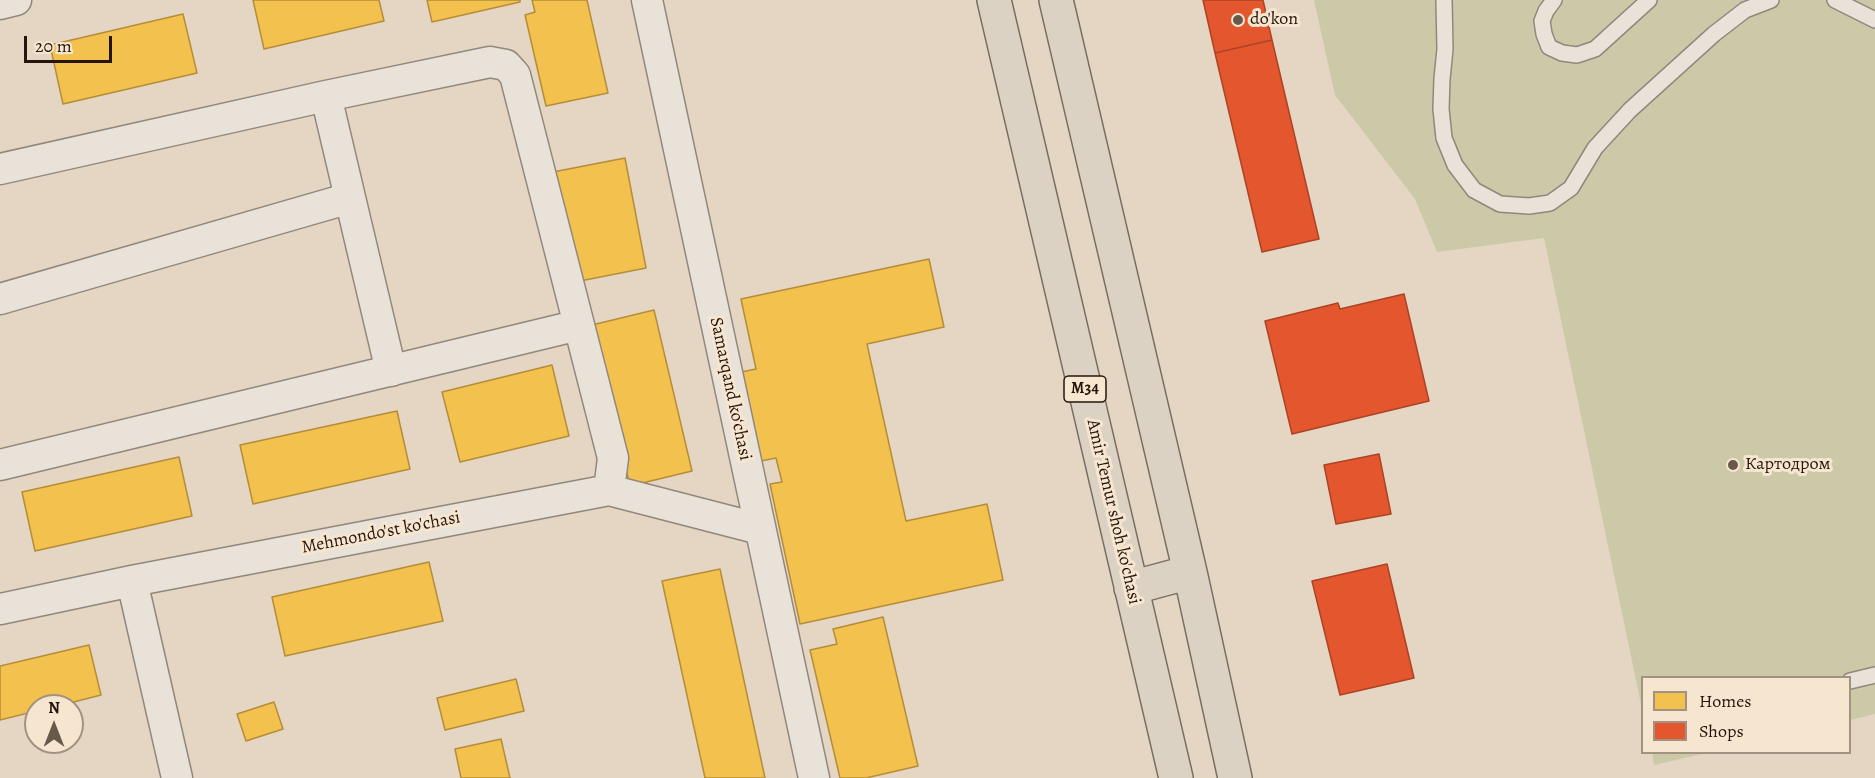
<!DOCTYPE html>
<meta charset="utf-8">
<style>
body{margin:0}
#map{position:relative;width:1875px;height:778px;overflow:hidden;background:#e4d6c3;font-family:Alegreya,serif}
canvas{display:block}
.legend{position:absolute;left:1641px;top:676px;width:210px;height:78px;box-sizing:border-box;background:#f6e6d0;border:2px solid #a39282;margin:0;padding:8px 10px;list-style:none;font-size:18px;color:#26150c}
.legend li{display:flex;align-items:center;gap:12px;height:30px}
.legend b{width:30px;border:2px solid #a39282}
.north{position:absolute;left:24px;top:694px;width:60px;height:60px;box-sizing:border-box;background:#f6e6d0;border:2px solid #a39282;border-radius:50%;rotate:0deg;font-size:16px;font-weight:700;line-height:24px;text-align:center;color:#26150c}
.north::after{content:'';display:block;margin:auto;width:21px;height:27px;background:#68594c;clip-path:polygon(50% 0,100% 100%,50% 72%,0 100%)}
.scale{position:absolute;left:24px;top:36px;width:88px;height:27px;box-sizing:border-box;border:3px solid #26150c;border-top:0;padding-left:8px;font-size:18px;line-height:21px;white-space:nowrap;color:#26150c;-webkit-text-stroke:4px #f6e6d0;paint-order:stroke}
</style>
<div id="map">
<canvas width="1875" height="778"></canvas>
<ul class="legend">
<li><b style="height:16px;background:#f2c14e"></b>Homes</li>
<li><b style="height:16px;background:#e4572e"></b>Shops</li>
</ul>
<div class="north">N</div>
<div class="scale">20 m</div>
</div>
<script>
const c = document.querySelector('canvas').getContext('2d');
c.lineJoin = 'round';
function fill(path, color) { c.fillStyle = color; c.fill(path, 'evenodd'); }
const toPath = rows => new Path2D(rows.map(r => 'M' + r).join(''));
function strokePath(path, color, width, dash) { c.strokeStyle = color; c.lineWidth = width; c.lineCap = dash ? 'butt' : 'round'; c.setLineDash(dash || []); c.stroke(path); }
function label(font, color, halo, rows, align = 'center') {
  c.font = font + ' Alegreya,serif'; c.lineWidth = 6; c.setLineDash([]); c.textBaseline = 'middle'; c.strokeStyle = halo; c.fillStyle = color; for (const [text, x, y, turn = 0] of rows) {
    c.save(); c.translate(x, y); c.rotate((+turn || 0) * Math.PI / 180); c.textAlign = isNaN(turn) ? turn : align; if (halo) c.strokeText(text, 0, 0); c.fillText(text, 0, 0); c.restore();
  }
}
fill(toPath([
 [1314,0,1875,0,1875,714,1850,720,1850,678,1642,678,1642,709,1544,238,1437,252,1415,199,1335,95],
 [1652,752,1707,752,1707,753,1654,765]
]), '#cbc9a8');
const homes = toPath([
 [253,0,379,0,384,21,264,49,253,0],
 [427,0,520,0,520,2,432,22,427,0],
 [532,0,587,0,608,93,546,106,525,15,535,12,532,0],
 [183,14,197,73,63,104,50,45,183,14],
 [625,158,646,268,575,282,553,172,625,158],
 [929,259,944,327,867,344,906,521,987,504,1003,580,800,624,770,484,782,482,776,458,761,461,741,372,756,369,741,299,929,259],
 [654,310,692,471,630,486,592,325,654,310],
 [552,365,569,436,460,462,442,392,552,365],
 [397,411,410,469,253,504,240,445,397,411],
 [179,457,192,516,35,551,22,492,179,457],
 [429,562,443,621,285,656,272,597,429,562],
 [720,569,765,778,705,778,662,581,720,569],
 [883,617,918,766,866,778,840,778,810,650,837,644,833,629,883,617],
 [89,645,101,695,58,706,36,706,36,711,0,720,0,666,89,645],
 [516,679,524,711,445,730,437,698,516,679],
 [274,702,283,729,246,741,237,714,274,702],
 [501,739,510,778,461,778,455,749,501,739]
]);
fill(homes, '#f2c14e');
strokePath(homes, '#b58d3a', 1.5);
const shops = toPath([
 [1203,0,1263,0,1272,40,1215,53,1203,0],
 [1272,40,1319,239,1262,252,1215,53,1272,40],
 [1404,294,1429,401,1292,434,1265,321,1338,303,1340,309,1404,294],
 [1379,454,1391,514,1336,524,1324,465,1379,454],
 [1387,564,1414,678,1340,695,1312,581,1387,564]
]);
fill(shops, '#e4572e');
strokePath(shops, '#ab4324', 1.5);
const service = toPath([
 [1444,0,1445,49,1442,79,1441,109,1444,138,1455,165,1474,190,1500,204,1529,206,1550,203,1571,188,1595,148,1630,110,1714,34,1745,10,1771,0],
 [1554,0,1546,11,1542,21,1544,34,1549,47,1562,53,1577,55,1595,49,1649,0],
 [1835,0,1875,20],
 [1850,681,1875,675]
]);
const minor = toPath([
 [647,0,814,778],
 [0,4,16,0],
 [326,96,391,371],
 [0,169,326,96,490,62,506,65,515,75,613,458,609,490],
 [0,299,350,198],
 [0,465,579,325],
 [132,581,177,778],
 [0,609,132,581,609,490,760,529]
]);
const trunk = toPath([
 [994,0,1176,778],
 [1056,0,1190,572,1235,778],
 [1131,588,1190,572]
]);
strokePath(service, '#92877c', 18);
strokePath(minor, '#92877c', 33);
strokePath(trunk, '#776e63', 36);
strokePath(service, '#e9e2d8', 15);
strokePath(minor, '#e9e2d8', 30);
strokePath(trunk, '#dcd2c3', 33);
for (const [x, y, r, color] of [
 [1238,20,6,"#68594c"],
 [1733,465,6,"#68594c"]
]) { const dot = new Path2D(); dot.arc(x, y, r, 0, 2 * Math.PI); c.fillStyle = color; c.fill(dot); strokePath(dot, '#f6e6d0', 2); }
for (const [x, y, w] of [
 [1085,389,42]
]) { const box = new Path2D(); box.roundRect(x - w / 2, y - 13, w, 26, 4.5); c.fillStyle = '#f6e6d0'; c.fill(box); strokePath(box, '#26150c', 1.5); }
label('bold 16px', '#26150c', null, [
 ["M34",1085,389]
]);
label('18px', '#26150c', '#f6e6d0', [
 ["do'kon",1250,20],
 ["Картодром",1745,465]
], 'left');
label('18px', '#26150c', '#f6e6d0', [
 ["Samarqand ko‘chasi",730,389,78],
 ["Amir Temur shoh ko'chasi",1113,512,77],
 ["Mehmondo'st ko'chasi",381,533,-11]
]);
</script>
